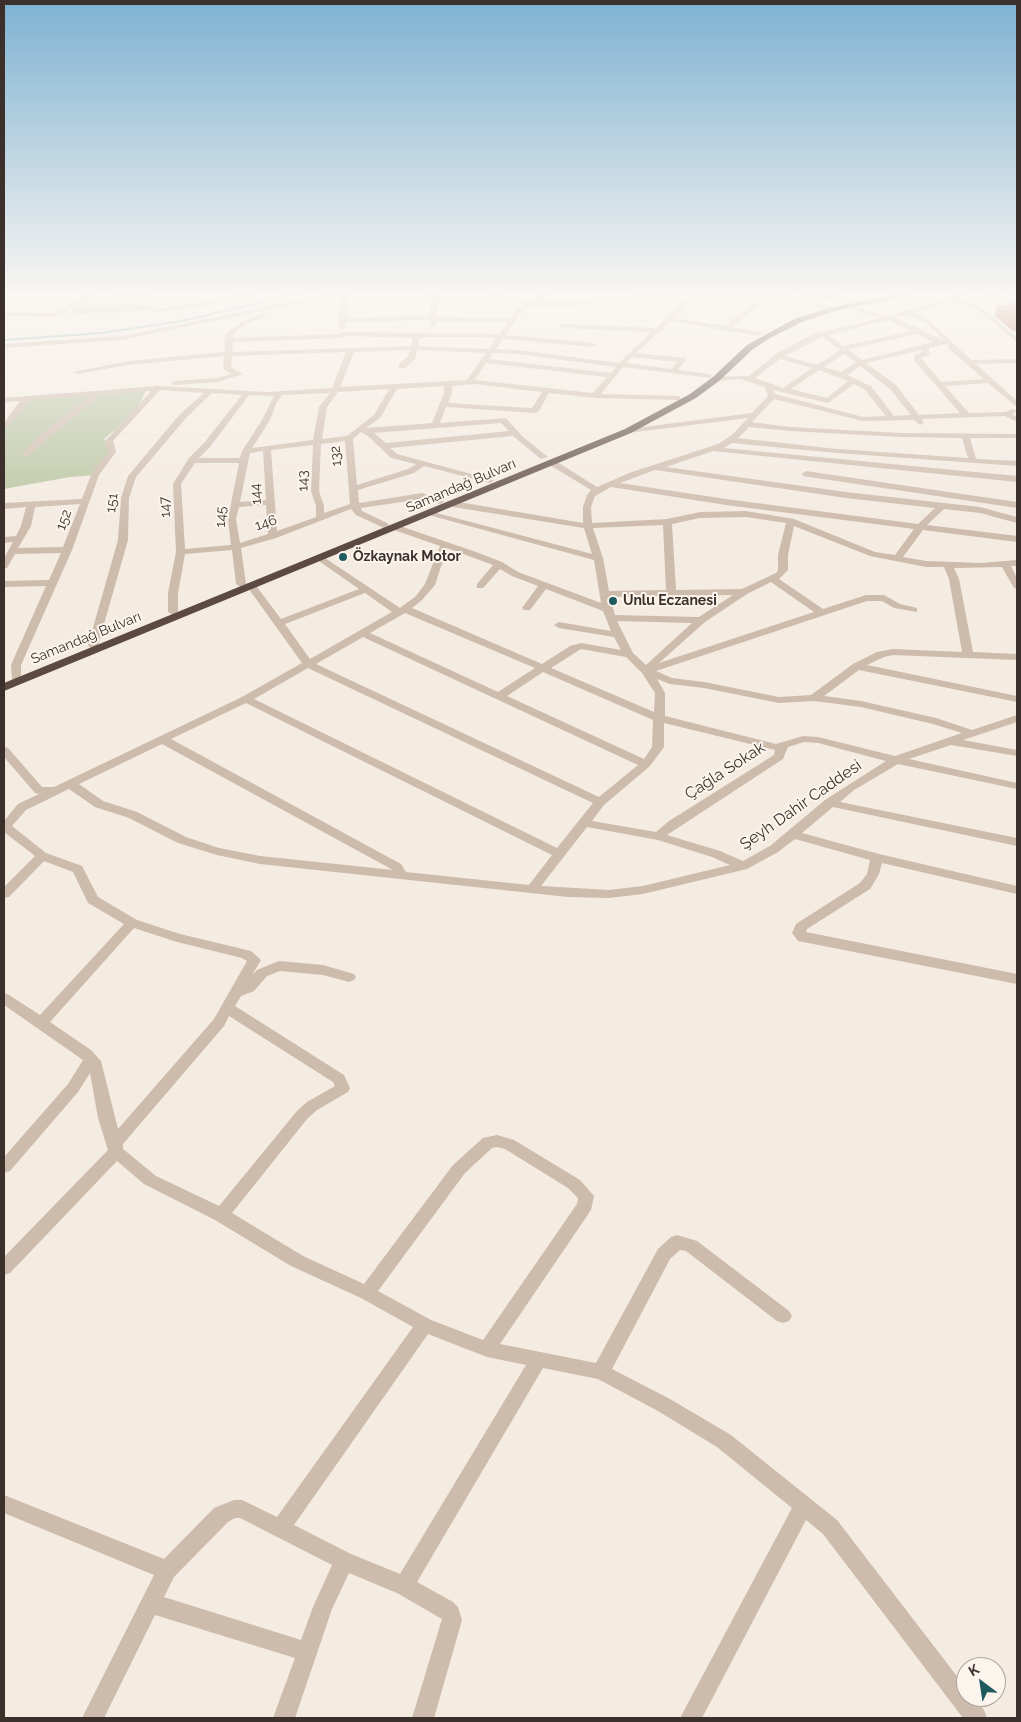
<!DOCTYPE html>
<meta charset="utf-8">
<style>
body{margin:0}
#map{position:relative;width:1021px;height:1722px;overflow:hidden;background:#f4ebe1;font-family:Raleway,sans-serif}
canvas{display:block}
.frame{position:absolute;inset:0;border:5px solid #3b302b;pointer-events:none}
.north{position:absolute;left:956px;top:1657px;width:50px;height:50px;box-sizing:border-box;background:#fbf5ee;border:1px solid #aea6a0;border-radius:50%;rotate:329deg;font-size:14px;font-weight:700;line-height:20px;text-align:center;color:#3b302b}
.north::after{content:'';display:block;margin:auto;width:18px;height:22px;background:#1f5a5e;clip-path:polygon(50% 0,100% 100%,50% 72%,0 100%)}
</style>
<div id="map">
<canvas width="1021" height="1722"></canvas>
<div class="frame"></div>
<div class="north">K</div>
</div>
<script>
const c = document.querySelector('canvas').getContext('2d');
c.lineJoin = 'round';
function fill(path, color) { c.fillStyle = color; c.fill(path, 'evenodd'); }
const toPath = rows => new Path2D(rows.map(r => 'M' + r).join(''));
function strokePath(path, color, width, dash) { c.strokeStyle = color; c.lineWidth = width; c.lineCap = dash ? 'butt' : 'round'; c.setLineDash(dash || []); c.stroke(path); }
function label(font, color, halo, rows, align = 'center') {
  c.font = font + ' Raleway,sans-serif'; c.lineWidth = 4; c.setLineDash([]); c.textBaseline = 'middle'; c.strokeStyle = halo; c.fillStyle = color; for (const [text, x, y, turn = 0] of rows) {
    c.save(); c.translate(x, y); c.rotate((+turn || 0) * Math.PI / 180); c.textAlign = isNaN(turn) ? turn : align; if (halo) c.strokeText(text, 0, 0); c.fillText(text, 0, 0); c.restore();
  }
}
fill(toPath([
 [146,303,154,310,65,315,78,307],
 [147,389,134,414,104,439,112,452,95,475,70,477,4,489,4,427,18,412,26,398]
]), '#b8c4a0');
strokePath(toPath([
 [988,293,1017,303],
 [4,340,102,333,182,321,301,293]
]), '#7fb0b2', 2);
fill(toPath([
 [84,293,90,293,90,297,152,293,149,295,88,301,55,317,4,316,4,312,54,313,83,298,84,293],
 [249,293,260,293,213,305,156,312,153,310,213,301,249,293],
 [334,293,346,293,349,297,347,318,430,316,432,293,438,293,437,317,510,318,518,308,524,304,482,293,492,293,530,302,537,299,542,293,548,293,540,302,571,302,654,293,781,294,833,307,830,309,781,298,768,298,732,327,761,332,762,334,758,336,671,321,663,329,662,331,659,332,636,353,685,358,686,360,678,370,708,374,711,374,711,378,623,367,601,394,677,396,680,396,680,400,595,398,549,393,539,411,535,413,446,407,440,423,506,418,523,437,548,457,541,459,513,436,390,448,397,454,494,480,490,483,424,466,414,473,358,490,359,503,422,493,444,501,440,504,422,499,361,508,362,511,387,523,389,525,384,528,356,515,351,509,276,538,241,548,246,584,241,587,236,584,232,550,185,554,178,593,178,612,173,615,168,612,168,593,176,552,173,484,189,458,204,443,242,395,212,393,186,418,136,477,129,498,128,540,98,645,93,648,89,647,88,645,118,540,121,498,128,476,180,414,204,393,160,390,113,441,116,452,99,475,72,550,21,665,21,678,16,681,12,680,11,665,46,586,4,587,4,581,49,580,61,553,15,554,7,568,4,569,4,558,13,542,4,543,4,537,16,536,21,526,26,507,4,509,4,503,82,499,91,475,108,452,105,441,151,391,100,395,26,457,22,455,39,436,90,396,29,400,21,414,4,429,4,423,20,401,4,402,4,398,158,386,266,392,332,388,346,352,232,356,231,368,243,374,217,382,175,385,171,383,175,381,217,378,232,374,223,369,224,356,129,365,77,374,73,372,129,361,225,352,224,340,227,332,243,321,264,313,266,314,266,316,247,323,233,335,233,338,338,334,342,332,499,334,508,322,436,321,436,325,433,327,430,325,430,320,346,322,346,327,342,329,338,327,341,295,122,340,4,348,4,344,122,336,334,293],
 [661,296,689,296,656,328,562,324,559,326,562,328,651,332,619,363,518,350,496,349,503,339,593,347,597,345,593,343,506,335,522,310,532,306,571,306,661,296],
 [697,297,760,298,725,326,675,318,697,297],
 [345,336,412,338,411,346,232,352,233,342,342,338,345,336],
 [426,337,481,337,496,338,489,349,418,346,419,339,426,337],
 [410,350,408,356,399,364,399,368,405,368,415,359,417,350,486,353,467,380,340,387,354,352,410,350],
 [493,353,518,354,616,367,611,373,489,359,493,353],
 [632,357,677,362,671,369,626,363,632,357],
 [486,363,607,377,593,393,475,380,486,363],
 [475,384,542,392,532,408,448,403,452,393,452,386,475,384],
 [444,386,444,393,432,423,366,428,380,418,397,389,444,386],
 [389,389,374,415,347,436,322,439,327,407,338,392,389,389],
 [330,393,319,407,313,440,252,448,270,420,276,404,282,395,330,393],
 [249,395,274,396,262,420,242,451,240,458,199,458,210,447,249,395],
 [501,423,509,431,386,443,374,433,501,423],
 [361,432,368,436,391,458,416,464,408,469,357,485,353,439,361,432],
 [345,441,350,504,324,513,324,506,319,491,321,444,345,441],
 [313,445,311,491,316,506,316,517,277,531,271,450,313,445],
 [263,451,266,500,240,502,250,453,263,451],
 [195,463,239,463,228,519,231,545,185,549,181,484,195,463],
 [80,504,63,547,18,548,31,526,35,507,80,504],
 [266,505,268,534,240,543,236,519,239,507,266,505],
 [962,293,971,293,959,298,980,307,1017,337,1017,342,976,309,952,301,915,313,931,322,971,360,1017,359,1017,363,976,364,1017,401,1017,407,988,383,945,386,969,413,1005,412,1013,409,1017,411,1012,414,1017,417,1017,422,1005,416,922,419,924,423,920,425,914,420,863,421,774,399,752,422,790,427,901,433,1017,434,1017,438,970,438,976,459,1017,461,1017,466,837,453,732,443,724,448,1017,476,1017,482,713,451,666,467,846,492,980,507,1017,517,1017,523,980,513,944,509,927,525,1017,536,1017,542,923,530,903,557,926,561,981,563,1017,560,1017,566,1011,566,1017,578,1017,589,1014,588,1002,567,954,568,959,579,973,652,1017,654,1017,660,893,655,884,657,867,665,1017,696,1017,702,859,670,824,696,861,701,936,718,972,730,1017,715,1017,722,963,740,1017,750,1017,756,951,745,909,759,1017,783,1017,789,898,764,854,790,840,802,1017,838,1017,846,833,807,802,833,879,854,1017,886,1017,894,882,863,879,874,870,889,807,929,806,932,1017,974,1017,984,798,941,792,933,796,924,860,883,867,874,870,860,795,839,778,852,747,869,643,894,609,898,568,897,260,864,217,855,178,843,129,818,95,807,69,789,26,810,12,826,46,853,82,866,98,897,137,920,180,934,251,951,261,960,252,975,257,970,279,961,323,965,354,974,356,977,354,980,349,982,323,975,280,971,267,976,254,991,241,996,235,1006,344,1075,350,1088,348,1092,317,1110,307,1119,232,1213,303,1256,364,1284,453,1165,483,1138,497,1135,514,1140,580,1180,594,1196,591,1210,500,1344,596,1363,658,1249,671,1237,677,1235,697,1241,789,1311,792,1316,789,1321,783,1323,777,1321,686,1251,680,1250,670,1259,612,1369,670,1399,731,1435,837,1520,966,1688,966,1697,973,1697,984,1710,987,1718,963,1718,823,1534,806,1520,702,1718,680,1718,792,1508,717,1447,658,1411,598,1379,543,1368,417,1582,453,1602,458,1607,462,1620,434,1718,412,1718,442,1619,397,1593,349,1573,332,1609,295,1718,273,1718,295,1658,155,1615,104,1718,82,1718,154,1575,4,1513,4,1495,164,1559,214,1508,234,1500,242,1500,277,1517,413,1327,361,1298,291,1266,215,1220,144,1184,117,1161,10,1273,4,1275,4,1257,108,1150,98,1118,90,1073,78,1092,10,1171,4,1173,4,1157,68,1084,83,1060,4,1005,4,993,9,995,40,1015,124,924,88,903,73,872,44,861,9,897,4,898,4,887,35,856,4,832,4,821,18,804,39,794,35,793,4,757,4,747,8,748,42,787,54,787,242,697,302,663,246,585,248,583,254,583,281,619,359,589,316,559,314,557,319,554,400,608,416,596,425,584,440,546,394,530,394,526,397,525,476,552,502,562,518,572,601,603,594,560,425,514,429,511,592,554,584,528,453,507,449,504,453,501,583,523,583,507,587,495,591,490,548,464,548,460,554,460,597,487,629,473,718,444,732,435,748,418,628,433,624,431,628,429,752,413,768,396,765,387,740,379,716,381,712,379,713,377,749,376,776,354,813,334,881,318,844,307,844,305,889,316,962,293],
 [908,315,927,324,944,340,895,318,908,315],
 [888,320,911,331,843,346,829,335,888,320],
 [917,334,933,342,862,360,848,349,917,334],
 [822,337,840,350,817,365,785,356,822,337],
 [947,344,949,349,984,379,941,382,921,358,929,355,929,348,947,344],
 [922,350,922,352,914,355,914,360,960,413,919,415,896,385,866,363,922,350],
 [844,354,856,362,841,372,824,367,844,354],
 [780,359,812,368,783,388,755,378,780,359],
 [860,366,890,389,911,415,894,416,871,386,847,375,860,366],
 [819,370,848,381,827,398,791,389,819,370],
 [854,384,865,390,886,416,863,417,775,394,773,390,828,403,854,384],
 [749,427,790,431,901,437,962,438,968,458,837,449,738,438,749,427],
 [655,470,846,498,935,508,918,524,726,499,620,483,655,470],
 [611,487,726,505,914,529,895,555,875,552,794,519,746,511,700,512,667,519,592,523,591,507,595,496,611,487],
 [746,517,786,523,778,555,778,570,776,573,742,589,676,590,672,524,700,518,746,517],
 [663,525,666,590,609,591,603,558,593,528,663,525],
 [794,526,870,556,926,567,944,567,949,579,962,652,893,649,877,652,853,664,811,695,779,697,704,682,672,678,656,671,867,601,882,601,894,608,917,612,917,608,900,604,884,595,866,595,823,609,779,579,788,570,788,555,794,526],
 [447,548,493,565,477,584,477,588,483,588,500,569,512,576,538,586,522,608,524,610,530,610,546,589,603,611,611,631,559,622,554,625,559,628,614,637,621,650,581,643,570,646,542,664,412,608,422,600,435,585,447,548],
 [771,582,814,612,659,663,705,622,747,594,771,582],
 [365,593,392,612,310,659,285,624,365,593],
 [733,595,699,617,615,615,610,597,733,595],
 [405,613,535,668,498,692,370,633,405,613],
 [617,621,692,623,646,665,633,653,617,621],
 [363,637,638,765,599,797,316,664,363,637],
 [581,649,626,657,642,673,655,693,654,712,551,668,581,649],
 [308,668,593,803,557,848,254,699,308,668],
 [543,672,653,720,652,747,644,759,507,696,543,672],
 [657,679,670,684,704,688,779,703,814,701,861,707,933,724,962,733,895,756,818,737,803,736,776,744,665,716,665,693,657,679],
 [246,703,552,855,529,885,406,872,401,864,171,739,246,703],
 [664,723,775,750,774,755,669,821,656,832,592,821,604,805,650,766,664,747,664,723],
 [804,742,818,743,886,761,825,800,770,846,743,861,720,851,667,835,783,759,788,747,804,742],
 [162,744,393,870,260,856,219,848,186,837,137,812,103,801,79,784,162,744],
 [587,827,658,840,712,857,730,865,643,886,609,890,541,886,587,827],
 [134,928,177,942,242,958,247,961,214,1019,118,1129,101,1061,91,1050,50,1022,134,928],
 [229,1016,333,1082,335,1086,307,1102,297,1111,219,1206,156,1176,123,1149,123,1144,224,1026,229,1016],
 [497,1147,505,1149,568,1188,578,1198,577,1204,483,1340,431,1320,378,1291,465,1173,492,1148,497,1147],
 [428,1334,487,1357,526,1365,400,1574,351,1554,294,1525,428,1334],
 [235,1518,240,1518,332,1565,313,1607,301,1640,164,1597,174,1577,228,1522,235,1518],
 [1012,293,1017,293,1017,296,1013,294,1012,293],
 [806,471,1017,502,1017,508,803,476,802,474,806,471]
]), '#cdbbac');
fill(toPath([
 [904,293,919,293,835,311,802,322,770,338,753,349,719,381,696,398,631,433,4,691,4,683,625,429,690,394,713,377,747,345,796,318,833,307,904,293]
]), '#5c4a42');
fill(toPath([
 [801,293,838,293,833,299,801,295],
 [1017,305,1017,331,1013,331,995,316,997,306]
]), '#ac5a40');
fill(toPath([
 [834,293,838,293,833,299]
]), '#8c4a34');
const building = toPath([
 [1017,305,1017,321,1015,321,997,306,1017,305]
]);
fill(building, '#c8694b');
strokePath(building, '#8c4a34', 1);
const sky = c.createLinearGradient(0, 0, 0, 534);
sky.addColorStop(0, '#7eb2d2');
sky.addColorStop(0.55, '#faf6f2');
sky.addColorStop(1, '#faf6f200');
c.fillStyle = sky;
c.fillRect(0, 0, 1021, 534);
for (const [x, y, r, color] of [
 [343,557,5,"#1f5a5e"],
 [613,601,5,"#1f5a5e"]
]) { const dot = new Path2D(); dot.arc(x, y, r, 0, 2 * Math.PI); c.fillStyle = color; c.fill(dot); strokePath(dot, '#fbf5ee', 2); }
label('14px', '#3b302b', '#fbf5ee', [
 ["132",336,456,-94],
 ["143",303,481,-91],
 ["Samandağ Bulvarı",461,486,-23],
 ["144",256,494,-95],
 ["151",112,503,-83],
 ["147",165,507,-94],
 ["145",221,517,-87],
 ["152",64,520,-70],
 ["146",266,523,-18],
 ["Samandağ Bulvarı",86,638,-22]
]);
label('bold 14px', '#3b302b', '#fbf5ee', [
 ["Özkaynak Motor",353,557],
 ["Unlu Eczanesi",623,601]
], 'left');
label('16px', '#3b302b', '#fbf5ee', [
 ["Çağla Sokak",725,771,-33],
 ["Şeyh Dahir Caddesi",801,805,-35]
]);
</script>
